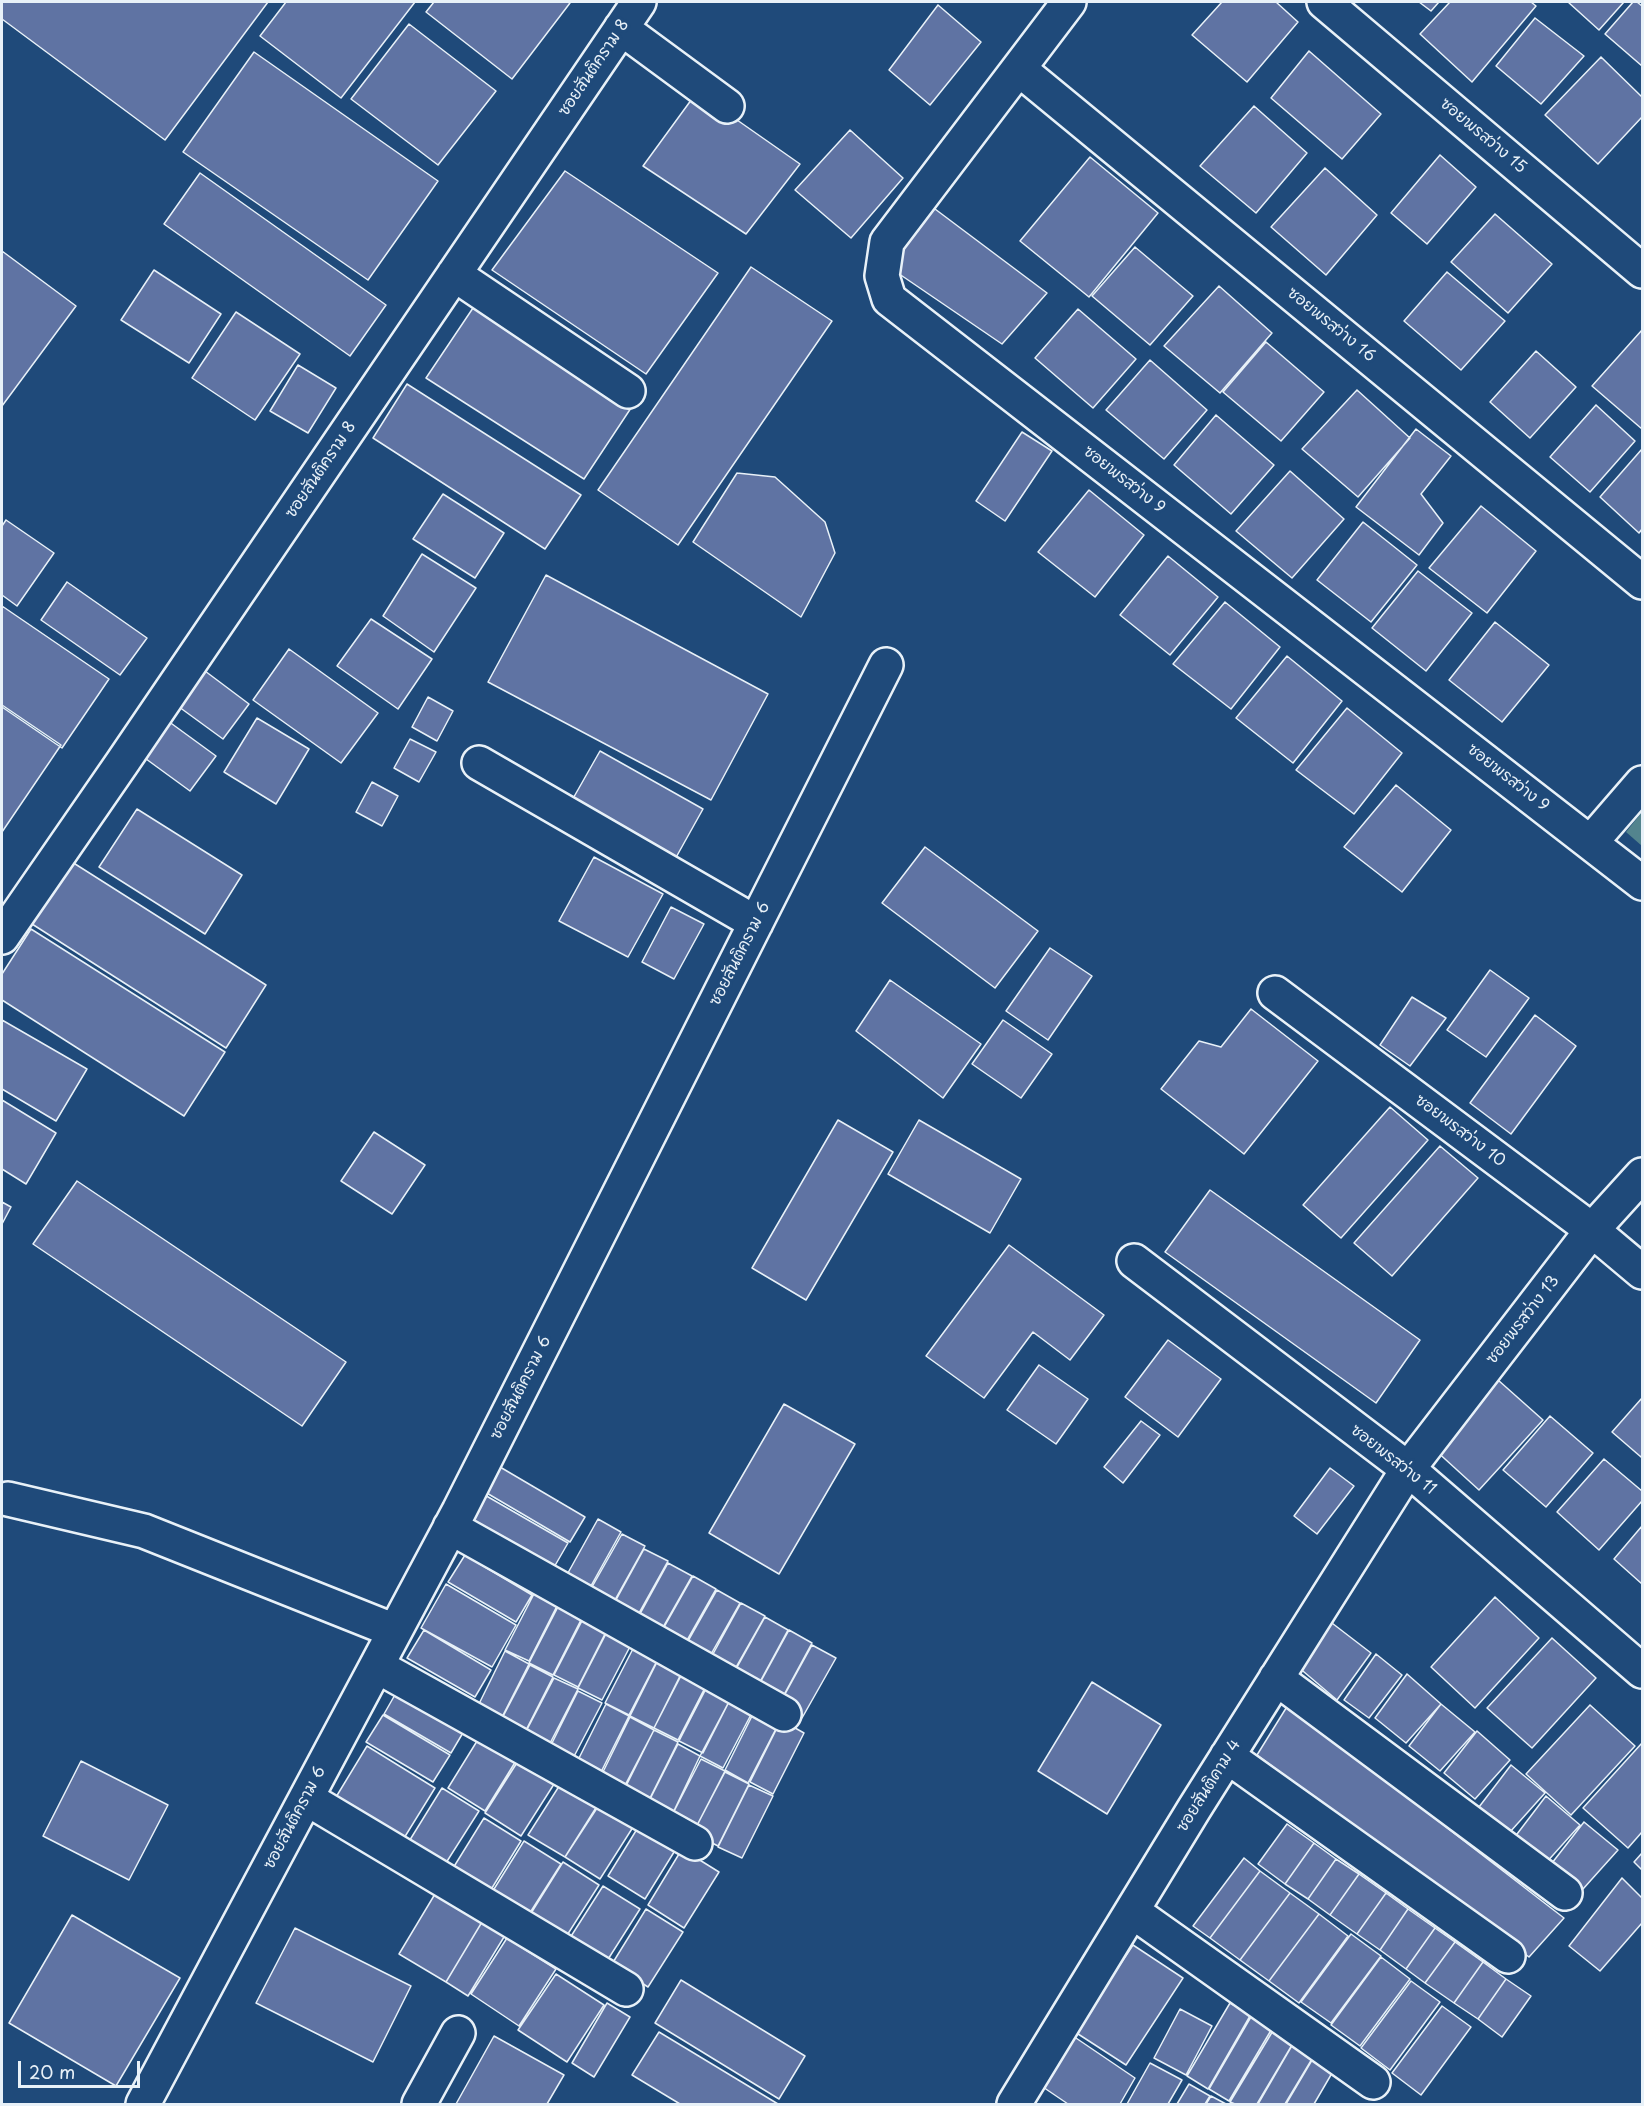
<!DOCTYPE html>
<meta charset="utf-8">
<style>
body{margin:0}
#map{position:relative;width:1644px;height:2106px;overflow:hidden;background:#1f4a7a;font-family:"Playpen Sans",sans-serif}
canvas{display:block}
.frame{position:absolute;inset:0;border:3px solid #e8f1f8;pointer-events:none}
.scale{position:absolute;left:18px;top:2061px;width:122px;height:27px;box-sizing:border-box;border:3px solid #e8f1f8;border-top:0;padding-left:8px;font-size:18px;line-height:21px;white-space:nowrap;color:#e8f1f8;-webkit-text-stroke:4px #1f4a7a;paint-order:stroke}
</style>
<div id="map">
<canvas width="1644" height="2106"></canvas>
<div class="frame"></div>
<div class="scale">20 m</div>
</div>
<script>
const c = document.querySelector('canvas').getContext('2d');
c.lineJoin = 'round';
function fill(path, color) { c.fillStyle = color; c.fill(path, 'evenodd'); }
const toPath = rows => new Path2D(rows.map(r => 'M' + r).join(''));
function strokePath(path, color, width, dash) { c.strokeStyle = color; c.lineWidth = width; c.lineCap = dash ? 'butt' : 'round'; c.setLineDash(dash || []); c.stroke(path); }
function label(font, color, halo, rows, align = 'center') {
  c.font = font + ' "Playpen Sans","Playpen Sans Thai",sans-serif'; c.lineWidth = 6; c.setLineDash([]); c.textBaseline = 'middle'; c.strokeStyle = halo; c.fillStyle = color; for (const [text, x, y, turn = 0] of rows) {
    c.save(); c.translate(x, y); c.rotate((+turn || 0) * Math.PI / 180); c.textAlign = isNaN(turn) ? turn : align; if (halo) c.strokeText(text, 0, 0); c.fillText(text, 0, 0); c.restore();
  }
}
fill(toPath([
 [1642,812,1642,846,1626,832]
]), '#53848e');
const building = toPath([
 [2,2,268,2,165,140,2,19,2,2],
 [286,2,415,2,341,98,260,36,286,2],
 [434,2,568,2,570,3,512,79,426,12,434,2],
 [1222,2,1276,2,1298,22,1247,82,1192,35,1222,2],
 [1419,2,1439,2,1431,11,1419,2],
 [1450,2,1531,2,1536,6,1472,82,1420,34,1450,2],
 [1568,2,1624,2,1599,30,1568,2],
 [1633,2,1637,2,1642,6,1642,66,1605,34,1633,2],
 [938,5,981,42,930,105,889,70,938,5],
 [1535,18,1584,56,1541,104,1496,66,1535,18],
 [409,24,496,91,438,165,351,99,409,24],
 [1309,51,1381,114,1342,159,1271,98,1309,51],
 [254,52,438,181,368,280,183,152,254,52],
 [1601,57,1642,97,1642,117,1598,164,1545,115,1601,57],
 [697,92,800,164,746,234,643,166,697,92],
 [1254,106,1307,153,1256,213,1200,166,1254,106],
 [850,130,903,178,851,238,795,190,850,130],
 [1440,155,1476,187,1427,244,1391,213,1440,155],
 [1090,157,1158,213,1089,297,1020,241,1090,157],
 [1325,168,1377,215,1326,275,1271,227,1325,168],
 [565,171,718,273,646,374,492,270,565,171],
 [200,173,386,305,350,356,164,224,200,173],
 [931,206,1047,293,1002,344,889,267,931,206],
 [1495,214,1552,264,1508,313,1451,262,1495,214],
 [1135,247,1193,296,1150,345,1092,296,1135,247],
 [2,251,76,306,2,406,2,251],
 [751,267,832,321,678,545,598,490,751,267],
 [154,270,221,314,189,363,121,320,154,270],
 [1447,272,1505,321,1461,370,1404,321,1447,272],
 [1219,286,1272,333,1220,393,1164,346,1219,286],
 [475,305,631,408,584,479,426,378,475,305],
 [1078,309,1136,359,1093,408,1035,358,1078,309],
 [236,312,300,354,255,420,192,378,236,312],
 [1642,330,1642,429,1592,386,1642,330],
 [1266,342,1324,392,1281,441,1223,392,1266,342],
 [1536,351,1576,387,1530,438,1490,402,1536,351],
 [1150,360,1207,410,1164,459,1106,410,1150,360],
 [298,365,336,388,308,433,270,411,298,365],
 [407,384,581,495,545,549,373,438,407,384],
 [1357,390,1410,438,1358,497,1302,449,1357,390],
 [1596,405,1635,441,1590,492,1550,457,1596,405],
 [1216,415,1274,465,1231,514,1174,465,1216,415],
 [1416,429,1451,456,1421,494,1443,523,1419,555,1356,507,1416,429],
 [1022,432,1052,451,1005,521,976,501,1022,432],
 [1642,449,1642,529,1639,533,1600,497,1642,449],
 [1290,471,1344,519,1292,578,1236,531,1290,471],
 [737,473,775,477,825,522,835,553,801,617,693,542,737,473],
 [1089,490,1144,535,1095,597,1038,552,1089,490],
 [443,494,504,533,475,578,413,539,443,494],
 [1481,506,1536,551,1487,613,1429,568,1481,506],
 [6,520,54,553,17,606,2,595,2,526,6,520],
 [1363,522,1417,565,1371,622,1317,580,1363,522],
 [422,554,476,588,434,652,383,616,422,554],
 [1168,556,1218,597,1170,655,1120,615,1168,556],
 [1418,571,1472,613,1426,671,1372,628,1418,571],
 [546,575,768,694,711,800,488,682,546,575],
 [67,582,147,638,120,675,41,620,67,582],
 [1225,602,1280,647,1231,709,1173,664,1225,602],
 [2,606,109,679,62,748,2,707,2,606],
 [371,619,432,659,398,709,337,666,371,619],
 [1495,622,1549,665,1502,722,1449,680,1495,622],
 [289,649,378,713,341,763,253,700,289,649],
 [1287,656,1342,701,1293,763,1236,718,1287,656],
 [201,668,249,704,223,739,175,704,201,668],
 [428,697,453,711,437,741,412,727,428,697],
 [2,705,61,745,2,832,2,705],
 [1347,708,1402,753,1354,814,1296,770,1347,708],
 [257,718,309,749,276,804,224,772,257,718],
 [168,721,216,756,190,791,142,756,168,721],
 [410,739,436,752,419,782,394,768,410,739],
 [600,751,703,809,674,861,571,802,600,751],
 [372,782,398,796,382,826,356,812,372,782],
 [1396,785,1451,830,1402,892,1344,847,1396,785],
 [137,809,242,875,205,934,99,867,137,809],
 [925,847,1038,931,995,988,882,903,925,847],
 [594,857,663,894,628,957,559,921,594,857],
 [72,862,266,985,226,1048,32,924,72,862],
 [671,907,704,924,674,979,642,962,671,907],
 [31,929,225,1052,184,1116,2,1000,2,974,31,929],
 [1050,948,1092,976,1048,1040,1006,1011,1050,948],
 [1490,970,1529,998,1486,1057,1447,1030,1490,970],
 [890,980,981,1044,943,1098,856,1031,890,980],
 [1412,997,1446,1018,1410,1066,1380,1045,1412,997],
 [1251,1009,1318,1061,1244,1154,1161,1089,1199,1041,1221,1047,1251,1009],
 [1535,1015,1576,1046,1511,1134,1470,1103,1535,1015],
 [2,1020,87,1069,56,1121,2,1089,2,1020],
 [1003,1020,1052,1054,1021,1098,972,1064,1003,1020],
 [2,1100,56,1133,26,1184,2,1169,2,1100],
 [1390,1107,1428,1140,1341,1238,1303,1205,1390,1107],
 [838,1120,893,1152,806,1300,752,1268,838,1120],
 [919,1120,1021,1179,990,1233,888,1174,919,1120],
 [374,1132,425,1165,392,1214,341,1181,374,1132],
 [1440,1146,1478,1178,1392,1276,1354,1243,1440,1146],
 [77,1181,346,1362,302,1426,33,1244,77,1181],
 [1210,1190,1420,1340,1376,1403,1165,1252,1210,1190],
 [2,1202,11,1207,2,1224,2,1202],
 [1009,1245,1104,1315,1070,1360,1033,1332,984,1398,926,1356,1009,1245],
 [1168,1340,1221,1379,1178,1437,1125,1397,1168,1340],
 [1039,1365,1088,1399,1056,1444,1007,1410,1039,1365],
 [1498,1380,1543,1420,1479,1490,1434,1449,1498,1380],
 [1642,1398,1642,1455,1641,1457,1612,1432,1642,1398],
 [784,1404,855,1444,779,1574,709,1533,784,1404],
 [1550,1416,1593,1453,1546,1507,1503,1470,1550,1416],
 [1141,1421,1160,1435,1123,1483,1104,1467,1141,1421],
 [1604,1459,1642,1491,1642,1501,1599,1550,1557,1512,1604,1459],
 [500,1467,585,1517,570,1542,485,1492,500,1467],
 [1330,1468,1354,1486,1317,1534,1294,1516,1330,1468],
 [483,1494,568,1543,553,1569,469,1519,483,1494],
 [598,1519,621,1532,587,1593,564,1580,598,1519],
 [1642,1526,1642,1584,1614,1559,1642,1526],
 [622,1534,645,1546,611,1607,588,1594,622,1534],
 [644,1549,668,1561,634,1622,611,1609,644,1549],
 [465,1555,532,1595,516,1622,448,1582,465,1555],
 [668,1563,692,1576,658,1636,635,1623,668,1563],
 [693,1576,716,1589,682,1649,659,1636,693,1576],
 [446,1584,516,1625,492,1667,421,1628,446,1584],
 [537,1588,560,1600,529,1661,505,1650,537,1588],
 [717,1590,740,1603,706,1663,683,1650,717,1590],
 [1495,1597,1539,1638,1475,1708,1431,1667,1495,1597],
 [561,1601,584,1614,553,1675,529,1663,561,1601],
 [741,1603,765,1616,731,1676,708,1663,741,1603],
 [586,1613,609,1626,578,1687,554,1675,586,1613],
 [765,1617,788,1630,755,1691,731,1678,765,1617],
 [1328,1620,1371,1653,1337,1700,1297,1666,1328,1620],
 [610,1626,634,1639,602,1700,578,1688,610,1626],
 [424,1630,491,1670,475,1697,407,1658,424,1630],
 [789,1630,812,1643,779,1704,755,1692,789,1630],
 [1552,1638,1596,1678,1532,1748,1487,1708,1552,1638],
 [637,1641,661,1653,629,1715,605,1703,637,1641],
 [812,1645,836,1658,802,1718,779,1705,812,1645],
 [505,1651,529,1664,498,1725,474,1714,505,1651],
 [661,1654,685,1666,654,1728,630,1716,661,1654],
 [1376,1654,1402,1675,1369,1718,1344,1700,1376,1654],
 [530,1665,553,1677,522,1738,498,1726,530,1665],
 [686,1666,710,1678,678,1740,654,1728,686,1666],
 [1407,1674,1441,1704,1406,1743,1375,1718,1407,1674],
 [554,1678,578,1689,546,1751,522,1739,554,1678],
 [711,1679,734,1692,703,1753,679,1741,711,1679],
 [1092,1682,1161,1725,1107,1814,1038,1771,1092,1682],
 [400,1686,467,1726,451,1753,384,1714,400,1686],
 [578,1691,602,1703,570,1764,547,1753,578,1691],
 [732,1696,755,1707,723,1768,700,1756,732,1696],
 [606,1704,629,1716,598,1778,575,1766,606,1704],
 [1441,1704,1475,1732,1440,1771,1409,1746,1441,1704],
 [1288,1705,1564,1918,1529,1957,1257,1755,1288,1705],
 [1590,1705,1635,1746,1571,1815,1526,1774,1590,1705],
 [756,1708,780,1721,748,1783,725,1770,756,1708],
 [383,1715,450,1755,433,1782,366,1742,383,1715],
 [630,1717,654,1730,622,1791,599,1780,630,1717],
 [781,1720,804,1733,773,1794,750,1782,781,1720],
 [654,1730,678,1742,647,1804,623,1792,654,1730],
 [1477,1731,1510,1760,1475,1799,1444,1773,1477,1731],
 [482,1733,519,1756,485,1811,448,1788,482,1733],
 [1642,1743,1642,1832,1628,1848,1583,1808,1642,1743],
 [678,1744,700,1756,671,1817,647,1805,678,1744],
 [367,1746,435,1788,401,1843,333,1802,367,1746],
 [520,1758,556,1781,521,1836,485,1813,520,1758],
 [701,1759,725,1771,693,1833,669,1821,701,1759],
 [81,1761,168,1805,129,1880,43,1836,81,1761],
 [1511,1765,1545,1793,1510,1832,1479,1807,1511,1765],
 [725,1772,749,1784,718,1846,693,1833,725,1772],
 [563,1780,599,1803,565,1857,528,1835,563,1780],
 [749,1785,773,1796,742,1858,718,1847,749,1785],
 [442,1788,479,1811,444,1866,408,1843,442,1788],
 [1546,1796,1580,1825,1545,1864,1514,1838,1546,1796],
 [599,1805,635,1824,600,1879,565,1857,599,1805],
 [484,1818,521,1841,487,1896,450,1873,484,1818],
 [642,1821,679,1844,645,1899,608,1876,642,1821],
 [1584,1822,1618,1850,1583,1889,1552,1863,1584,1822],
 [1287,1824,1314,1843,1285,1884,1258,1864,1287,1824],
 [524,1841,561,1864,526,1919,489,1897,524,1841],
 [1314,1843,1336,1859,1308,1899,1285,1884,1314,1843],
 [682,1849,719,1872,684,1928,648,1905,682,1849],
 [1642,1853,1642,1870,1634,1862,1642,1853],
 [1244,1858,1260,1871,1210,1938,1193,1926,1244,1858],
 [1336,1859,1359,1874,1330,1915,1308,1899,1336,1859],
 [563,1862,599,1885,564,1940,528,1918,563,1862],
 [1260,1871,1290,1893,1240,1960,1210,1938,1260,1871],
 [1359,1874,1386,1893,1357,1934,1330,1915,1359,1874],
 [1622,1878,1642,1898,1642,1923,1600,1971,1569,1946,1622,1878],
 [603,1886,640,1909,605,1964,568,1941,603,1886],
 [1290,1893,1319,1914,1269,1981,1240,1960,1290,1893],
 [1386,1893,1408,1909,1380,1950,1357,1934,1386,1893],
 [435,1894,482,1922,446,1982,399,1954,435,1894],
 [646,1909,683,1932,648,1987,612,1964,646,1909],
 [1408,1909,1435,1928,1406,1969,1380,1950,1408,1909],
 [1319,1914,1348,1936,1299,2003,1269,1981,1319,1914],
 [72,1915,180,1978,116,2086,9,2023,72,1915],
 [482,1922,504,1937,468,1996,446,1982,482,1922],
 [295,1928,411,1986,373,2062,256,2003,295,1928],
 [1435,1928,1455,1942,1425,1983,1406,1969,1435,1928],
 [1351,1934,1381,1956,1331,2023,1301,2002,1351,1934],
 [507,1938,556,1969,519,2026,471,1994,507,1938],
 [1455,1942,1483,1962,1454,2003,1425,1983,1455,1942],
 [1133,1945,1183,1978,1126,2065,1075,2032,1133,1945],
 [1381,1957,1410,1979,1360,2046,1331,2025,1381,1957],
 [1483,1962,1506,1979,1478,2019,1454,2003,1483,1962],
 [556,1974,604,2005,567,2062,518,2030,556,1974],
 [1506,1979,1531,1996,1502,2037,1478,2019,1506,1979],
 [681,1980,805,2056,779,2099,655,2023,681,1980],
 [1411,1981,1440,2002,1390,2070,1361,2048,1411,1981],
 [607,2003,630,2017,594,2077,572,2063,607,2003],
 [1230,2003,1251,2014,1208,2089,1187,2076,1230,2003],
 [1442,2006,1471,2027,1421,2095,1392,2073,1442,2006],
 [1180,2009,1212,2026,1186,2075,1154,2058,1180,2009],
 [1252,2015,1273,2027,1229,2101,1209,2089,1252,2015],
 [1274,2029,1295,2040,1257,2104,1235,2104,1230,2102,1274,2029],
 [659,2032,778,2104,680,2104,632,2075,659,2032],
 [1070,2034,1135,2078,1120,2104,1068,2104,1037,2083,1070,2034],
 [494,2036,564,2075,547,2104,456,2104,494,2036],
 [1294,2042,1315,2054,1285,2104,1258,2104,1294,2042],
 [1315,2055,1335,2068,1314,2104,1286,2104,1315,2055],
 [1150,2063,1182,2080,1168,2104,1127,2104,1150,2063],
 [1189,2084,1210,2096,1205,2104,1177,2104,1189,2084],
 [1211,2096,1226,2104,1206,2104,1211,2096]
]);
fill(building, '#5f73a3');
strokePath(building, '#e8f1f8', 1.5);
const minor = toPath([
 [1069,2,887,242,882,276,889,299,1642,883],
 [1324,2,1642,271],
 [621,28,727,106],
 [1019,69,1642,582],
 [454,274,628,391],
 [479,763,756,923],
 [1591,842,1642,783],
 [2,937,122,763,639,2],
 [1275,993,1592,1230,1642,1272],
 [1134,1261,1408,1469,1642,1671],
 [8,1499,144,1531,395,1631],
 [450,1527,784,1714],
 [377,1666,695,1843],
 [1276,1678,1565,1893],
 [1227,1756,1508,1956],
 [306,1798,626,1989],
 [1132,1911,1373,2082],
 [143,2104,459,1511,886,665],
 [419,2104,458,2033],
 [1014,2104,1194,1809,1408,1469,1592,1230,1642,1175]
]);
strokePath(minor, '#e8f1f8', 38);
strokePath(minor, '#1f4a7a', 33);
label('16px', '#e8f1f8', '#1f4a7a', [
 ["ซอยสันติคราม 8",594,68,-56],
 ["ซอยพรสว่าง 15",1483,136,40],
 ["ซอยพรสว่าง 16",1331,325,39],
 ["ซอยสันติคราม 8",321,470,-56],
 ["ซอยพรสว่าง 9",1124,480,38],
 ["ซอยพรสว่าง 9",1508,778,38],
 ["ซอยสันติคราม 6",740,954,-63],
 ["ซอยพรสว่าง 10",1460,1131,37],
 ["ซอยพรสว่าง 13",1523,1320,-52],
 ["ซอยสันติคราม 6",521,1388,-63],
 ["ซอยพรสว่าง 11",1393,1460,38],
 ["ซอยสันติคาม 4",1209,1786,-58],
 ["ซอยสันติคราม 6",295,1818,-62]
]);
</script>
